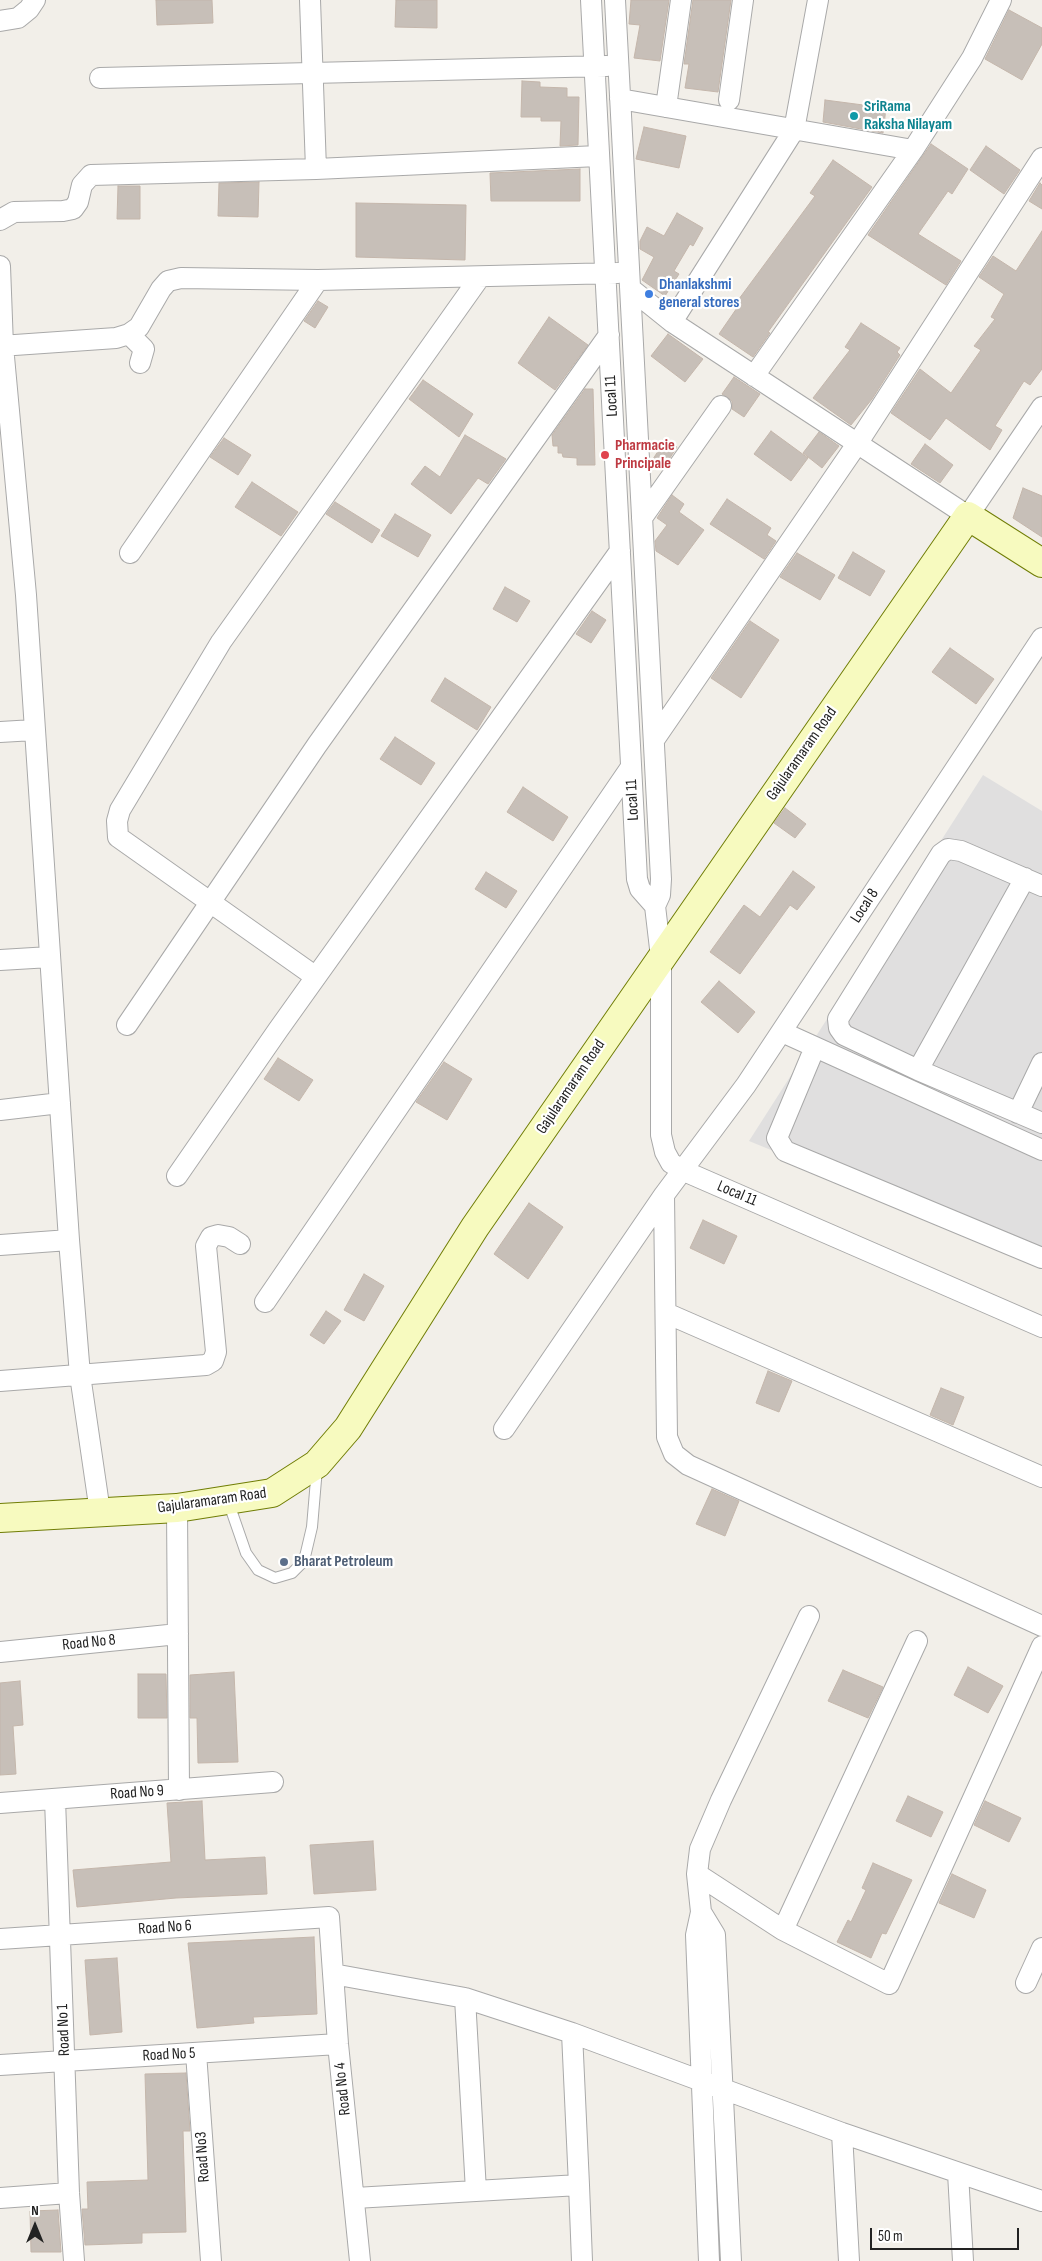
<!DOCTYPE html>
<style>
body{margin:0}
#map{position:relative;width:1042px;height:2261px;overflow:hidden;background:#f2efe9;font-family:"Sofia Sans Condensed",sans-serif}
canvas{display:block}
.north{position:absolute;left:10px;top:2201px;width:50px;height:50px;-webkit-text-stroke:4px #fff;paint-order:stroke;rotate:0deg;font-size:14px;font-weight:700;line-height:20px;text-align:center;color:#222}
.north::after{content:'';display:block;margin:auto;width:18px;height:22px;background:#222;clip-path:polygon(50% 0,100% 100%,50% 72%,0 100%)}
.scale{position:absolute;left:870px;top:2228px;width:149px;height:22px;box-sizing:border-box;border:2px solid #222;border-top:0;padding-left:6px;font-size:15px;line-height:18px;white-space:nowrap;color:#222;-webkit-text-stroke:4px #fff;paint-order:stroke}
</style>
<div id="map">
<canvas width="1042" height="2261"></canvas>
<div class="north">N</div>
<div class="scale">50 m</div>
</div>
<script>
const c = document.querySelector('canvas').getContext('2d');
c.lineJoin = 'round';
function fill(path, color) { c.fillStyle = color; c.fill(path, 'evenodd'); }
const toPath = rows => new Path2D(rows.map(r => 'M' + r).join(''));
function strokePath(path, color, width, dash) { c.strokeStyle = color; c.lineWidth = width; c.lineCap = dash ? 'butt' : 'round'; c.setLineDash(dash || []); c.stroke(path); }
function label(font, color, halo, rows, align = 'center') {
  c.font = font + ' "Sofia Sans Condensed",sans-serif'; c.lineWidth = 4.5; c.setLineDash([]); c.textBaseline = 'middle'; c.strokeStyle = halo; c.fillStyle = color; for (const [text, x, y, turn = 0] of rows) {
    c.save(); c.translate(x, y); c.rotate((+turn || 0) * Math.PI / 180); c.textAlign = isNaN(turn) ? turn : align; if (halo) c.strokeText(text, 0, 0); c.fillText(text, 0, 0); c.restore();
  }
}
fill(toPath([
 [983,775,1042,811,1042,1261,749,1141]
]), '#e0dfdf');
const building = toPath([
 [156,0,212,0,213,23,157,25,156,0],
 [396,0,437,0,437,28,395,27,396,0],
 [631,0,669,0,660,61,634,58,640,25,629,24,631,0],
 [693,0,731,0,718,92,685,88,689,64,684,64,693,0],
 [1009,10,1042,28,1042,44,1022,80,985,59,1009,10],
 [522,81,540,82,540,87,567,88,567,97,579,97,578,145,560,146,561,121,541,121,541,117,521,117,522,81],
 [825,100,886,108,883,133,823,122,825,100],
 [644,127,686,136,679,168,636,159,644,127],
 [931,144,968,169,952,194,948,191,918,234,961,261,946,285,868,235,931,144],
 [986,146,1020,170,1004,194,970,170,986,146],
 [833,160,872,187,768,332,770,333,753,357,719,334,739,305,736,303,815,196,810,193,833,160],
 [580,169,580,201,491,201,490,173,580,169],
 [259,182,258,217,218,216,219,183,259,182],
 [1040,183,1042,185,1042,209,1029,201,1040,183],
 [118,186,140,186,140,219,117,219,118,186],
 [356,203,466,205,465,260,356,257,356,203],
 [677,213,703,228,693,246,690,244,674,271,679,274,665,296,642,280,654,257,640,249,640,241,647,227,664,236,677,213],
 [1042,231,1042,369,1030,385,1024,381,995,426,1002,430,990,450,946,418,930,440,891,413,920,369,951,393,981,350,974,346,995,319,991,317,1004,294,979,277,993,256,1016,271,1042,231],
 [318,301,328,307,315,328,304,321,318,301],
 [549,317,588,345,555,390,518,363,549,317],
 [861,323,900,348,897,352,900,355,872,399,851,425,813,398,850,350,845,347,861,323],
 [668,334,703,359,685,382,651,356,668,334],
 [734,377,760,394,744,417,732,409,732,401,722,394,734,377],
 [423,380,473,414,459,437,409,399,423,380],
 [585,389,593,389,595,465,577,465,577,458,563,457,562,453,558,453,558,446,553,446,552,435,585,389],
 [771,431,808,458,791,481,754,454,771,431],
 [819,432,839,446,822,468,803,453,819,432],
 [465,435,506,459,488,484,478,478,451,514,411,484,425,466,440,477,465,435],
 [224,438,251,455,238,475,210,457,224,438],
 [666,439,677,447,664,467,653,459,666,439],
 [925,444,953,465,940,483,911,464,925,444],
 [252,482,298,512,281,536,235,507,252,482],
 [1023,488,1042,496,1042,537,1013,518,1023,488],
 [672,495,684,504,679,512,704,530,678,565,656,551,655,541,667,525,657,518,672,495],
 [727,499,771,528,767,535,776,541,764,559,710,524,727,499],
 [335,502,380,530,372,543,326,514,335,502],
 [395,514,431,535,418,557,381,536,395,514],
 [853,552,885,571,870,596,838,578,853,552],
 [797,553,835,575,820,600,780,577,797,553],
 [505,587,530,601,517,622,493,609,505,587],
 [592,611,606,620,591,643,576,634,592,611],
 [750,621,779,640,741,698,711,678,750,621],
 [950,648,994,679,976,704,932,672,950,648],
 [445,678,491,707,477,730,431,701,445,678],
 [395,737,435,763,421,785,380,759,395,737],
 [523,787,568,817,553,841,507,812,523,787],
 [785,808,806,824,795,838,774,823,785,808],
 [793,871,815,887,797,910,790,905,740,974,710,952,744,905,760,917,793,871],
 [486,872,517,891,506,908,475,889,486,872],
 [719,981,755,1012,738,1033,701,1002,719,981],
 [278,1058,313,1080,299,1101,264,1079,278,1058],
 [444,1062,472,1079,447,1120,416,1102,444,1062],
 [529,1203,563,1227,528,1279,494,1254,529,1203],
 [703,1220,737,1236,724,1264,690,1248,703,1220],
 [364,1274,384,1286,364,1321,344,1310,364,1274],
 [326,1311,341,1321,324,1344,310,1335,326,1311],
 [768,1371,792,1381,779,1412,756,1403,768,1371],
 [941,1388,964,1397,953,1425,930,1415,941,1388],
 [712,1489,739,1501,725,1536,696,1524,712,1489],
 [968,1667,1003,1686,988,1713,954,1695,968,1667],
 [843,1670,883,1687,868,1718,828,1701,843,1670],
 [234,1672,238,1762,198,1763,197,1718,190,1718,190,1675,234,1672],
 [138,1674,166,1674,167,1718,138,1718,138,1674],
 [20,1681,23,1725,13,1726,16,1774,0,1775,0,1683,20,1681],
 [908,1796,943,1812,931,1837,896,1821,908,1796],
 [202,1801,205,1860,265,1857,267,1894,176,1898,77,1907,73,1870,171,1862,167,1803,202,1801],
 [985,1801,1021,1818,1009,1842,974,1825,985,1801],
 [373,1841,376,1890,314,1894,310,1845,373,1841],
 [873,1863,912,1880,886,1934,882,1933,871,1958,837,1942,848,1920,851,1922,866,1890,862,1888,873,1863],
 [952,1874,986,1890,974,1918,939,1903,952,1874],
 [314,1937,317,2014,253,2017,254,2023,197,2028,188,1943,314,1937],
 [117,1958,122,2032,90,2035,85,1960,117,1958],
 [186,2073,190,2131,183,2131,186,2232,142,2233,142,2243,85,2245,82,2209,88,2209,87,2182,148,2180,145,2074,186,2073],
 [58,2210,61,2252,31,2252,30,2211,58,2210]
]);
fill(building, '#c7bfb8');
strokePath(building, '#c4b6ab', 1);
const lane = toPath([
 [228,1501,246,1553,258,1570,275,1578,292,1573,304,1561,312,1527,317,1468]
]);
const street = toPath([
 [310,0,316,169],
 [591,0,637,879,640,889,655,906],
 [615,0,661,879,660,895,655,906,661,957,661,1135,665,1152,671,1163,684,1171,1042,1327],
 [0,21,18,18,29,9,35,0],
 [100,78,607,66],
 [620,99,913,150,972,58,1001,0],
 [729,100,743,0],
 [666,107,681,0],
 [0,220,14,212,63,211,73,209,78,202,82,185,91,175,316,169,598,156],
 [0,266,3,346,26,595,69,1240,80,1375,100,1512],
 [631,289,672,322,968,516,1042,407],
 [672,322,794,130,818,0],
 [129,334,144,349,140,363],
 [0,346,116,338,129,334,139,327,161,289,168,281,181,278,318,280,618,273],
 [754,376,913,150],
 [642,518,721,406],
 [130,553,318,280],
 [1042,638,746,1085,664,1195,667,1437,674,1454,688,1465,1042,1626],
 [0,732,34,730],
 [654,740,857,444,1042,158],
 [1042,886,961,851,948,849,941,854,838,1019,839,1028,844,1035,918,1070,1042,1123],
 [0,960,50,957],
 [316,977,118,837,117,821,120,810,221,642,480,277],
 [127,1025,317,745,609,335],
 [782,1032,1042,1150],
 [815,1047,777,1138,785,1151,1042,1258],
 [918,1070,1025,878],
 [0,1110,60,1103],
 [1018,1113,1042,1063],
 [177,1176,278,1030,620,551],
 [0,1245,69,1240],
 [265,1302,631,767],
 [666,1313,1042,1477],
 [0,1381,206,1365,213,1361,216,1352,206,1246,211,1237,218,1235,229,1237,240,1244],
 [504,1429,664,1195],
 [177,1508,179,1790],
 [0,1652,178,1634],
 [55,1799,69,2193,74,2261],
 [0,1803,273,1782],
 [697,1874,783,1930,889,1984,1042,1646],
 [701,1912,715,1935,731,2261],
 [783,1930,917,1641],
 [0,1939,329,1917,338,2044,360,2261],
 [333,1974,465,1998,572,2033,579,2185,355,2198],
 [1026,1983,1042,1948],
 [465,1998,476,2191],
 [572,2033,842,2133,1042,2201],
 [196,2053,211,2261],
 [0,2065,338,2044],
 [842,2133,849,2261],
 [958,2173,963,2261],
 [579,2185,582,2261],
 [0,2198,69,2193],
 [709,2261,696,1935,701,1912,697,1874,700,1849,721,1800,809,1616]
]);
const secondary = toPath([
 [0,1518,177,1508,272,1493,317,1464,348,1428,475,1227,968,516,1042,563]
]);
strokePath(lane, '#a9a9a9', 12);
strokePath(street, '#a9a9a9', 22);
strokePath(secondary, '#707d05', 30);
strokePath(lane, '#fff', 10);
strokePath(street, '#fff', 20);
strokePath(secondary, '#f7fabf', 28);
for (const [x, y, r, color] of [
 [854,116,5,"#0f9aa8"],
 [649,294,5,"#3f7fe0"],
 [605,455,5,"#e0444e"],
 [284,1562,5,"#5c6f8a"]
]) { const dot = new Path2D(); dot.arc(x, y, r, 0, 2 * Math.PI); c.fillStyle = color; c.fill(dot); strokePath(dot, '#fff', 2); }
label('bold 16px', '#0d838f', '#fff', [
 ["SriRama",864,107],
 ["Raksha Nilayam",864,125]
], 'left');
label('bold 16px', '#366cbe', '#fff', [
 ["Dhanlakshmi",659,285],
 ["general stores",659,303]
], 'left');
label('16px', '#222', '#fff', [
 ["Local 11",612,396,-93],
 ["Gajularamaram Road",802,754,-55],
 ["Local 11",633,800,-93],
 ["Local 8",865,906,-57],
 ["Gajularamaram Road",571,1087,-56],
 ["Local 11",737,1194,23],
 ["Gajularamaram Road",212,1501,-8],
 ["Road No 8",89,1643,-6],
 ["Road No 9",137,1793,-4],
 ["Road No 6",165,1928,-4],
 ["Road No 1",64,2030,-92],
 ["Road No 5",169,2055,-3],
 ["Road No 4",343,2089,-96],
 ["Road No3",203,2157,-94]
]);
label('bold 16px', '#be3a42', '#fff', [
 ["Pharmacie",615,446],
 ["Principale",615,464]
], 'left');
label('bold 16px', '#4e5e75', '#fff', [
 ["Bharat Petroleum",294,1562]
], 'left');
</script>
